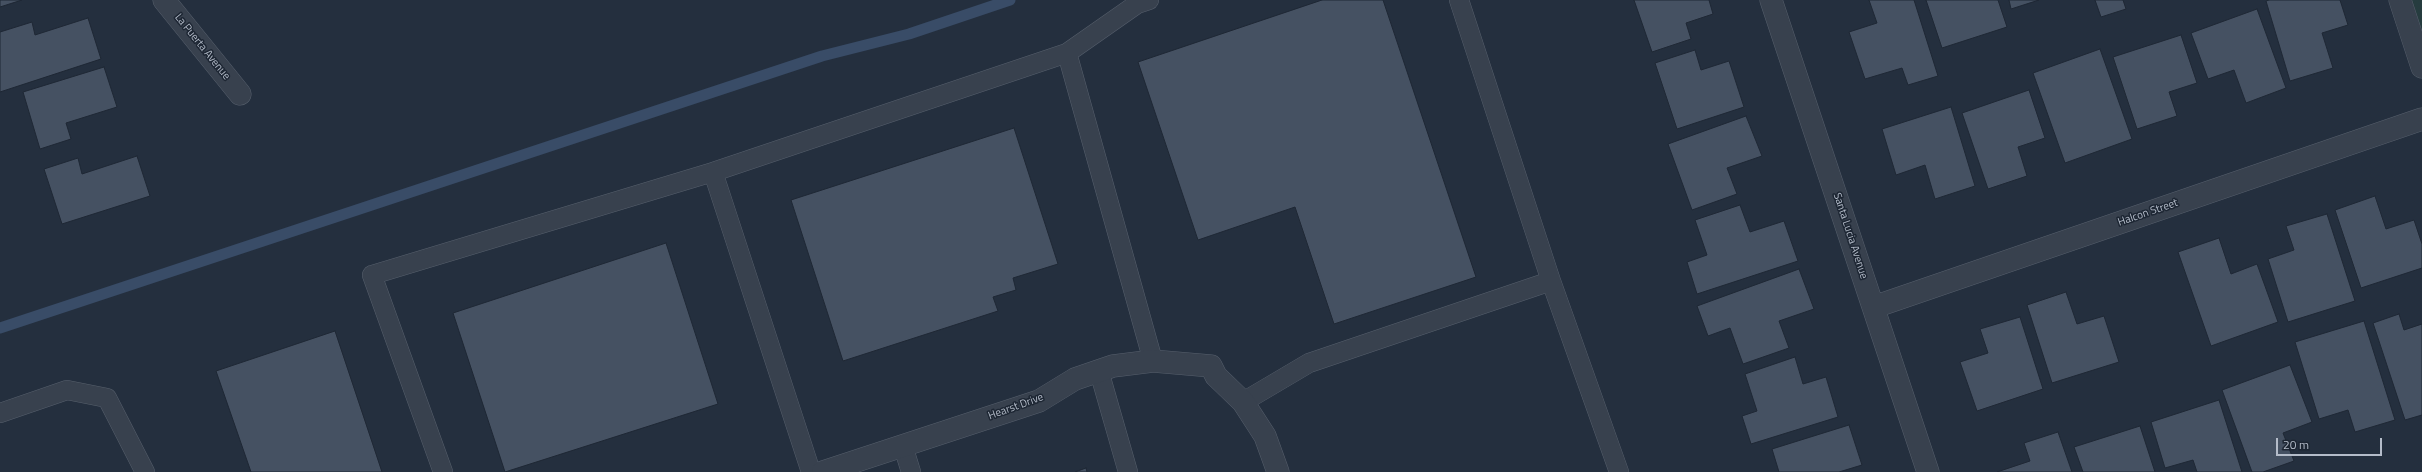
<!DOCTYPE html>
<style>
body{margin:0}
#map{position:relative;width:2422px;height:472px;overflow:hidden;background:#242f3e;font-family:"Titillium Web",sans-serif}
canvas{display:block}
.scale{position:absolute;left:2276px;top:438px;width:106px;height:18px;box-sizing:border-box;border:2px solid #b4bcc9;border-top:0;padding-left:5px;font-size:12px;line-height:14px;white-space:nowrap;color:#b4bcc9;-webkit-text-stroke:3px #1d2633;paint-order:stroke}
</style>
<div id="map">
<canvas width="2422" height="472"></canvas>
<div class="scale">20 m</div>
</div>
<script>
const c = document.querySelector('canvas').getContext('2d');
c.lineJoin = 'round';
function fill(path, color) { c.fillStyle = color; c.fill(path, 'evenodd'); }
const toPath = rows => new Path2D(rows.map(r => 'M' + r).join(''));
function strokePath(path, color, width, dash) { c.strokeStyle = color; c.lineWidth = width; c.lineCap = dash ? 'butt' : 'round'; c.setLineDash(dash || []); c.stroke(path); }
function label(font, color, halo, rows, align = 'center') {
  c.font = font + ' "Titillium Web",sans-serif'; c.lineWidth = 3; c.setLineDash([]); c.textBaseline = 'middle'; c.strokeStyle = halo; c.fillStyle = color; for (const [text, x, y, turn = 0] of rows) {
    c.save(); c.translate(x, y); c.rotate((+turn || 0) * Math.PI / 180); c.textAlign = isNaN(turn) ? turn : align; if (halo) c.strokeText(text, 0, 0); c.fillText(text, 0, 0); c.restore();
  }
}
fill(toPath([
 [2400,0,2422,0,2422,67]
]), '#263c3f');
strokePath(toPath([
 [0,328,822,56,909,34,1010,0]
]), '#394c67', 11);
const building = toPath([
 [0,0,22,0,0,7,0,0],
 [1322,0,1383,0,1476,277,1334,324,1295,207,1198,240,1138,62,1322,0],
 [1634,0,1709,0,1713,14,1686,23,1691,39,1652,52,1634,0],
 [1869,0,1914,0,1938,76,1908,85,1902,68,1865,79,1849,32,1877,23,1869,0],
 [1926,0,1998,0,2007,27,1942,48,1926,0],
 [2009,0,2039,0,2011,9,2009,0],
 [2095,0,2123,0,2126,9,2101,17,2095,0],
 [2269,0,2340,0,2348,25,2322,33,2333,68,2290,81,2266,1,2269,0],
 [2257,9,2286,88,2246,103,2234,70,2208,79,2191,33,2257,9],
 [88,18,101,59,0,92,0,32,32,22,35,35,88,18],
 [2181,35,2197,83,2169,92,2177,116,2137,129,2113,57,2181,35],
 [2100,49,2132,139,2065,163,2033,73,2100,49],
 [1695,50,1701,70,1729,61,1744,107,1677,129,1655,63,1695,50],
 [104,67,117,107,66,123,71,139,40,149,23,92,104,67],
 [2029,90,2045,138,2018,147,2027,176,1988,189,1962,113,2029,90],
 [1951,107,1975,186,1935,199,1925,165,1896,175,1882,129,1951,107],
 [1746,116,1762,156,1727,168,1737,194,1692,210,1668,144,1746,116],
 [1014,128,1058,264,1013,278,1016,290,993,297,998,311,843,361,791,200,1014,128],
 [137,156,150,196,62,224,44,169,78,158,82,174,137,156],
 [2375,196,2386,229,2414,220,2422,244,2422,268,2361,288,2335,210,2375,196],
 [1740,205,1750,232,1784,221,1798,261,1697,294,1687,262,1707,255,1695,220,1740,205],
 [2327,214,2355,301,2288,322,2268,259,2294,250,2286,226,2327,214],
 [2219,238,2231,274,2257,264,2278,322,2211,346,2178,252,2219,238],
 [666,243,718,404,505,472,453,313,666,243],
 [1799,269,1814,309,1779,321,1789,348,1743,364,1730,328,1708,336,1697,306,1799,269],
 [2066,292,2077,324,2104,316,2119,362,2052,383,2027,305,2066,292],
 [2399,314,2404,330,2422,324,2422,415,2405,420,2373,323,2399,314],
 [2020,317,2043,389,1977,411,1960,362,1988,353,1980,329,2020,317],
 [2364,321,2395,420,2355,432,2348,410,2319,419,2295,342,2364,321],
 [335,331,382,472,251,472,216,371,335,331],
 [1795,357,1803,384,1826,377,1838,417,1751,444,1742,416,1757,411,1745,374,1795,357],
 [2290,365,2312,422,2283,433,2294,461,2263,472,2252,472,2222,390,2290,365],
 [2219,400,2242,472,2197,472,2193,460,2165,468,2151,422,2219,400],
 [1849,425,1862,465,1839,472,1779,472,1772,449,1849,425],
 [2140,426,2155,472,2083,472,2074,447,2140,426],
 [2058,432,2072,472,1997,472,2030,461,2024,443,2058,432],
 [1086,468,1087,472,1075,472,1086,468]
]);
fill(building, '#455162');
strokePath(building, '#1f2835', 1);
const lane = toPath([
 [1067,53,1137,4,1149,0],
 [713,172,1067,53,1153,361],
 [1551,281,1619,472],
 [1099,371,1128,472],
 [1243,402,1309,363,1551,281,1459,0],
 [0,413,67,390,107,398,145,472],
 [903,446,911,472],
 [443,472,372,275,713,172,811,472]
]);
const street = toPath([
 [164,0,240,94],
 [1771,0,1928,472],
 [2400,0,2422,67],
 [1874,307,2422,119],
 [823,472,1039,401,1075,379,1113,366,1153,361,1211,366,1216,376,1243,402,1265,436,1278,472]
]);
strokePath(lane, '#565f6c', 20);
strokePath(street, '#565f6c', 23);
strokePath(lane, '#38414e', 19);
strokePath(street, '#38414e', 22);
label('11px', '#b4bcc9', '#1d2633', [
 ["La Puerta Avenue",202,47,51],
 ["Halcon Street",2148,213,-19],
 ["Santa Lucia Avenue",1850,236,72],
 ["Hearst Drive",1016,407,-20]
]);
</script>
